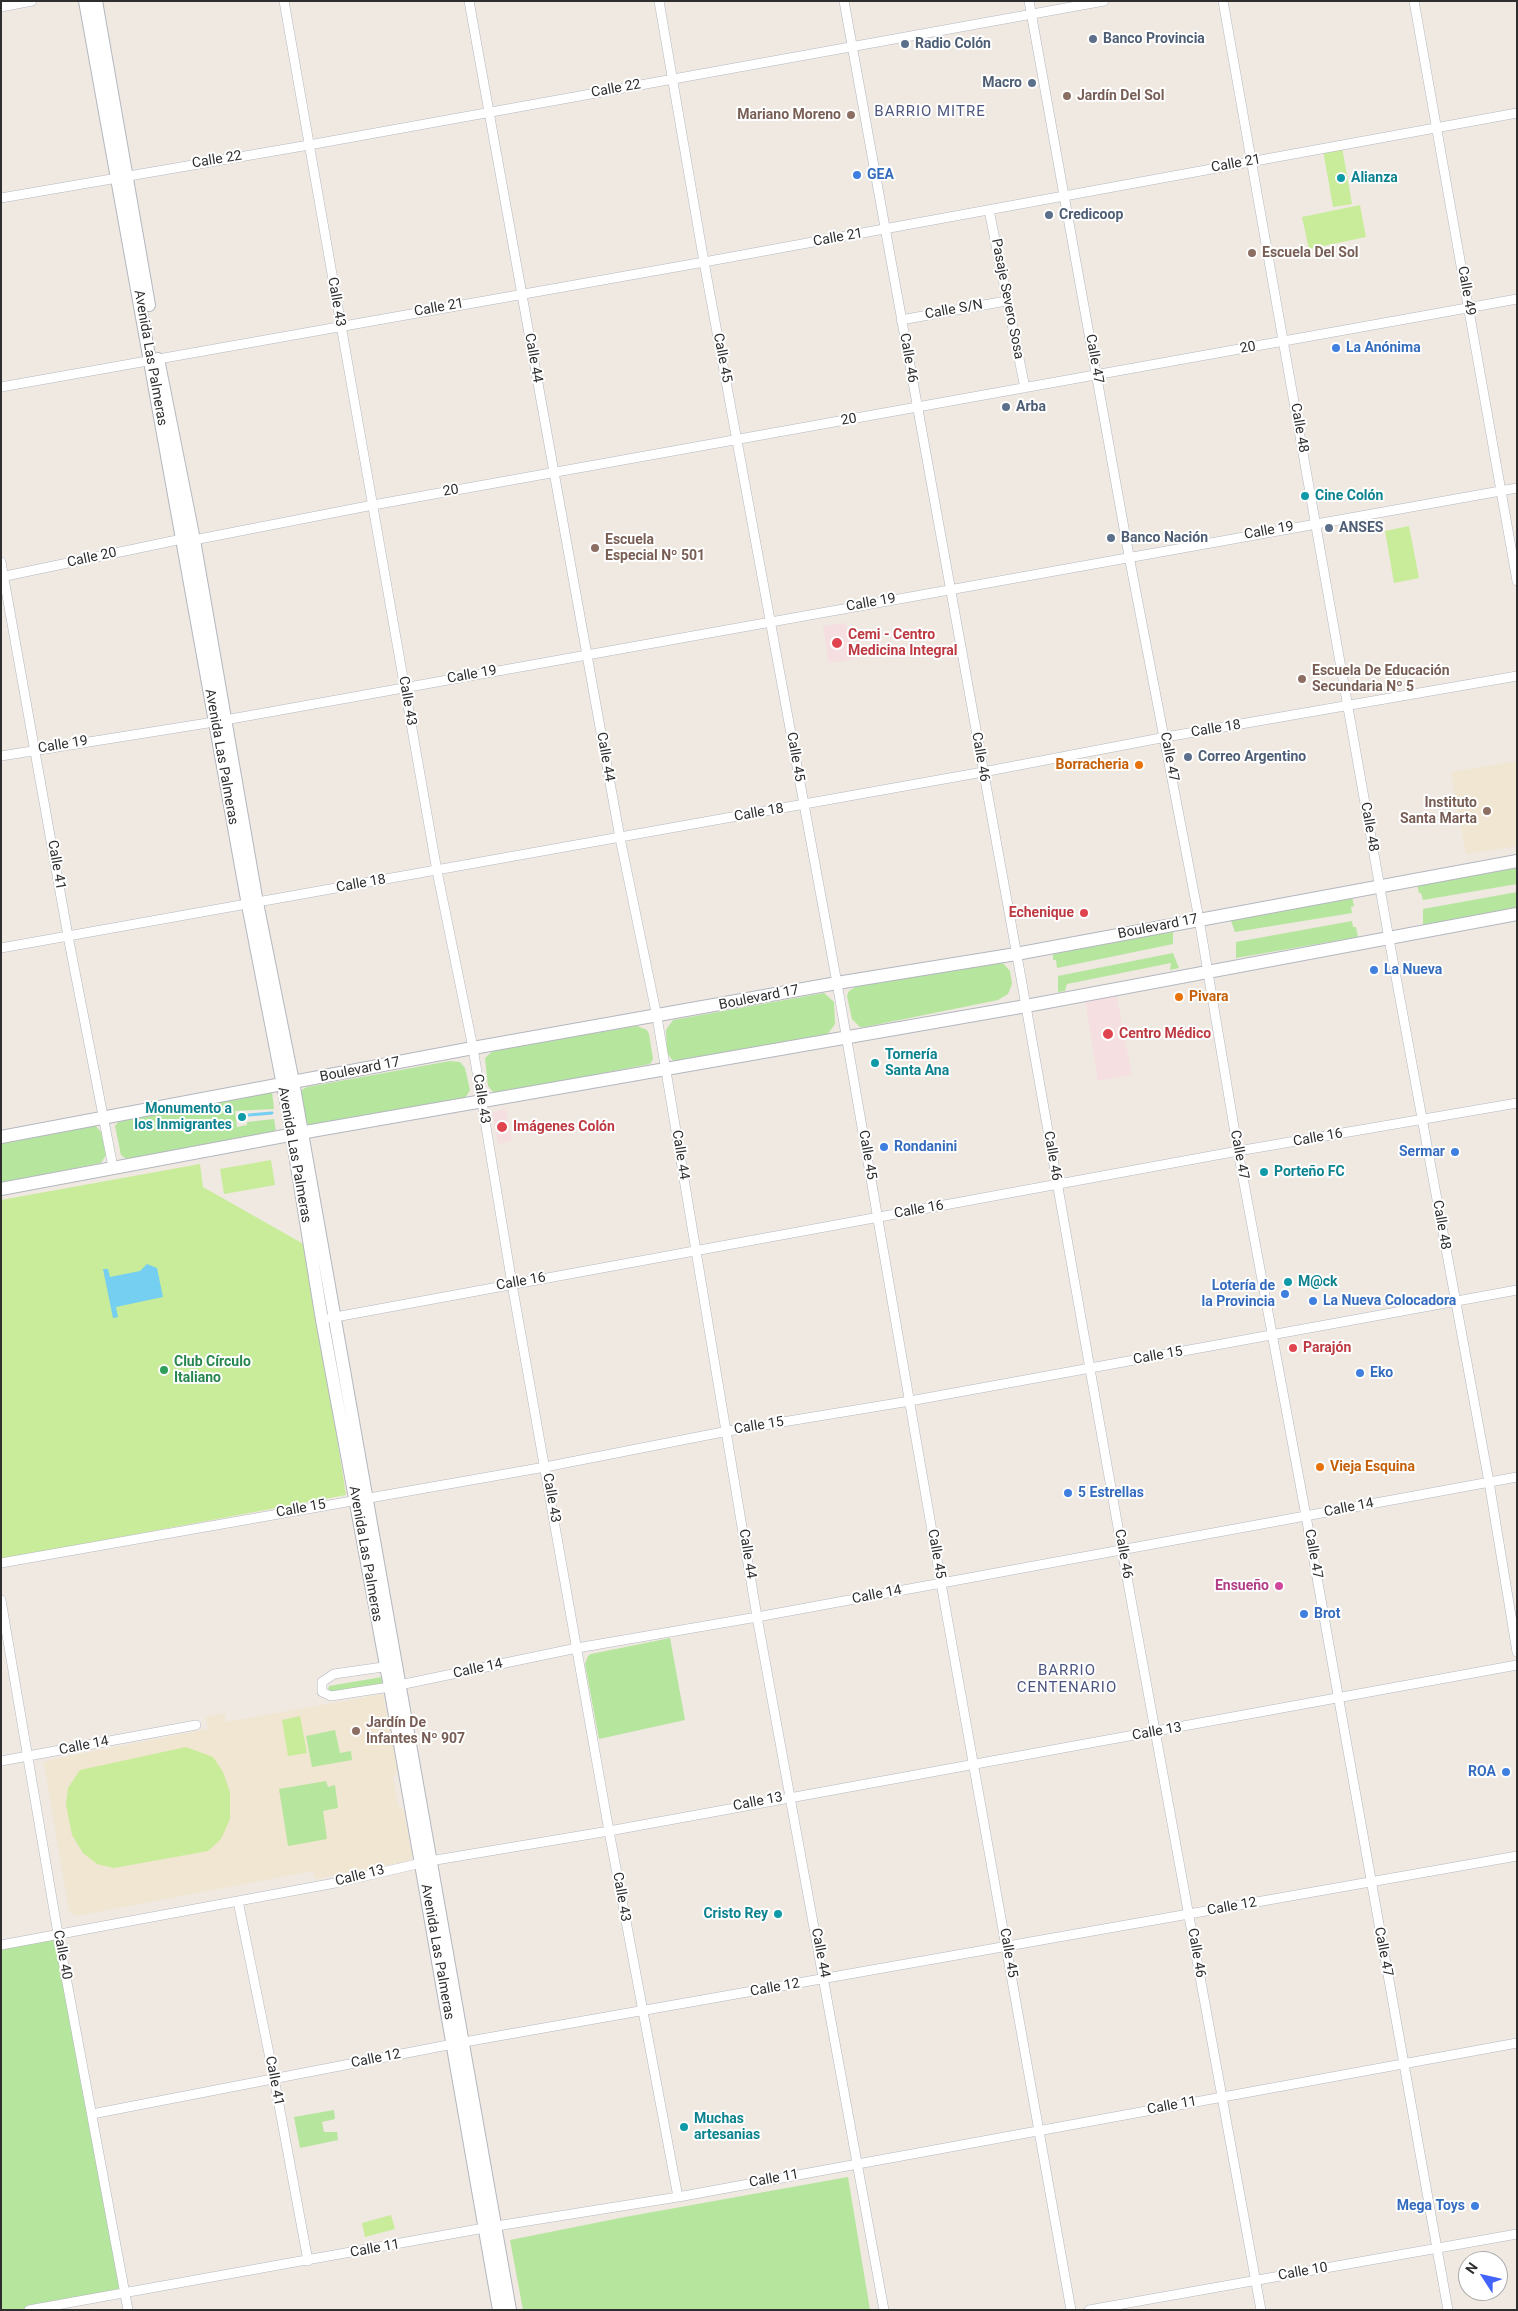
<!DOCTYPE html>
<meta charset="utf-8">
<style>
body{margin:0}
#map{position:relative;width:1518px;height:2311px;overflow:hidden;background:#efe9e1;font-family:Roboto,sans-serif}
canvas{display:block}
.frame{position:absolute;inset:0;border:2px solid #2e2e2e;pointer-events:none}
.north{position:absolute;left:1458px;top:2251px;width:50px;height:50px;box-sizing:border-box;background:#fff;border:1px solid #ababab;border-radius:50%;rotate:305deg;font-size:14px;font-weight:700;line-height:20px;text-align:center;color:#2e2e2e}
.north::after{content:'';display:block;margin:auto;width:18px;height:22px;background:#4264fb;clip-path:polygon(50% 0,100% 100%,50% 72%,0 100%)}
</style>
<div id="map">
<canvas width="1518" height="2311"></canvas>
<div class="frame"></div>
<div class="north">N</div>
</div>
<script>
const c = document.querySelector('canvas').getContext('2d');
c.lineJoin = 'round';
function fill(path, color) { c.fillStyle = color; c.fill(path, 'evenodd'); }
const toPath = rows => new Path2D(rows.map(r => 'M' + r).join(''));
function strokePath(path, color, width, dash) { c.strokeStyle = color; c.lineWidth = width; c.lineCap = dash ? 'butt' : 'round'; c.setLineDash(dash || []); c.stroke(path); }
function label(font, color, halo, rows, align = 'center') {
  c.font = font + ' Roboto,sans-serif'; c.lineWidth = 4; c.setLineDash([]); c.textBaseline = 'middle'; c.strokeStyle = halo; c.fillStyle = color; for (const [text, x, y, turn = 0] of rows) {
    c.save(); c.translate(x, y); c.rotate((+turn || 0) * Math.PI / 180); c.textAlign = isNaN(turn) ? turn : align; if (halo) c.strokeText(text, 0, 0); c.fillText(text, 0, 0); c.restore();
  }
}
fill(toPath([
 [1517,761,1517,846,1466,854,1451,772],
 [383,1694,398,1772,393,1777,398,1806,404,1810,412,1856,408,1861,315,1879,313,1871,76,1916,69,1911,44,1763,49,1760,208,1729,206,1717,224,1713,226,1722]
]), '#f0e6d1');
fill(toPath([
 [846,623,852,660,829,663,823,626],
 [1116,993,1132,1075,1098,1081,1085,999],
 [506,1109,512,1141,498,1144,492,1112]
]), '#f5dfe0');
fill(toPath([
 [1517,868,1517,884,1423,900,1421,893,1419,893,1417,885],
 [1517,892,1517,909,1423,925,1423,909],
 [1352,896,1354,906,1351,907,1352,913,1235,932,1230,918],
 [1352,921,1353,927,1356,927,1358,937,1236,958,1236,942],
 [1173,931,1173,944,1057,968,1056,960,1053,960,1053,953],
 [1173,953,1179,968,1170,970,1171,963,1067,984,1065,991,1058,992,1058,976],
 [1000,960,1010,971,1012,984,1008,994,998,1000,865,1027,860,1027,852,1019,847,996,849,991,860,984],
 [824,993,834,1002,835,1024,827,1035,674,1062,667,1053,666,1030,673,1020],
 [637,1026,647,1030,649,1034,653,1059,650,1064,500,1093,494,1093,488,1086,485,1058,494,1050],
 [450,1061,460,1062,465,1068,470,1090,464,1100,311,1127,304,1121,300,1091,307,1087],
 [272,1092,274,1109,235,1111,237,1127,247,1125,247,1122,274,1119,276,1132,128,1160,121,1155,115,1126,121,1119],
 [95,1125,101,1132,106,1155,101,1163,1,1183,1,1140],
 [670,1638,685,1720,599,1739,585,1664,588,1656,591,1654],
 [382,1677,383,1685,330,1694,328,1690,329,1686],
 [335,1730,340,1753,351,1751,352,1760,312,1767,306,1736],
 [326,1781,328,1787,335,1785,338,1808,323,1811,327,1839,288,1846,279,1789],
 [58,1934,125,2292,29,2310,1,2310,1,1945],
 [334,2110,335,2119,322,2122,324,2132,337,2132,338,2140,300,2148,294,2117],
 [848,2177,870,2310,523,2310,510,2240,625,2217]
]), '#b6e59e');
fill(toPath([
 [1342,147,1352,204,1333,207,1323,150],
 [1360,205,1366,237,1309,249,1302,217],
 [1409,526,1419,578,1394,583,1385,531],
 [271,1160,275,1185,224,1194,220,1169],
 [200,1164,203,1187,307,1246,346,1495,2,1559,1,1200],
 [300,1716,307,1753,288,1756,282,1720],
 [186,1747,213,1757,223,1772,230,1792,230,1819,221,1839,208,1851,114,1868,97,1864,83,1853,72,1835,66,1805,68,1788,80,1770],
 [391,2215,395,2229,365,2237,362,2223]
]), '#c9ec9a');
fill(toPath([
 [147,1264,157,1268,163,1297,116,1307,118,1317,113,1318,103,1269,108,1269,110,1277,140,1271]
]), '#75cff0');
strokePath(toPath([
 [249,1115,272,1113]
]), '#75cff0', 3);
const minor = toPath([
 [284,1,437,871,473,1048,512,1284,609,1831,678,2197],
 [469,1,620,838,657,1017,757,1617,884,2310],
 [659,1,704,262,837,983,941,1583,1071,2310],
 [844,1,1021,978,1122,1550,1261,2310],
 [1029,1,1129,556,1199,919,1238,1151,1306,1516,1448,2310],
 [1223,1,1389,939,1489,1482,1517,1652],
 [1414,1,1517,581],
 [1,7,32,1],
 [1,198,309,145,1104,1],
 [989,210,1025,388],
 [901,320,1006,301],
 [1,387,704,262,1517,113],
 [1,562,68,936,113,1167],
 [1,577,182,539,194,540,373,505,1517,299],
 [1,756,214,722,1517,488],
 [1,948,983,772,1166,737,1517,676],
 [330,1318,1238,1151,1517,1103],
 [1,1563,545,1467,728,1431,910,1401,1517,1290],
 [1,1600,58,1934,128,2310],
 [390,1666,334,1674,322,1682,322,1692,331,1696,390,1687,577,1648,757,1617,1517,1477],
 [1,1761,196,1725],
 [238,1901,274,2078,308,2261],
 [1,1945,335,1883,430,1861,609,1831,1517,1665],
 [92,2114,453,2044,1517,1856],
 [29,2310,484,2228,678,2197,1517,2043],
 [1089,2310,1517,2234]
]);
const secondary = toPath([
 [85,1,248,905,288,1111,322,1320,390,1687,499,2310],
 [96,1,149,305],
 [158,359,194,540,257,903,293,1082,510,2310],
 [1,1137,473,1048,837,983,1016,954,1517,861],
 [1,1189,300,1133,1026,1006,1517,914]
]);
strokePath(minor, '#b4b7c1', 10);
strokePath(secondary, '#b4b7c1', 14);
strokePath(minor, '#fff', 9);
strokePath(secondary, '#fff', 12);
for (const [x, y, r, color] of [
 [1093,39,5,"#5c6f8a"],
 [905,44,5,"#5c6f8a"],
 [1032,83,5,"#5c6f8a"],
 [1067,96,5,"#8d6e63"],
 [851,115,5,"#8d6e63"],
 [857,175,5,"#3f7fe0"],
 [1341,178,5,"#0f9aa8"],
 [1049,215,5,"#5c6f8a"],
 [1252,253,5,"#8d6e63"],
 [1336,348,5,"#3f7fe0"],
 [1006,407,5,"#5c6f8a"],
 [1305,496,5,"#0f9aa8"],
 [1329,528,5,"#5c6f8a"],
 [1111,538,5,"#5c6f8a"],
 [595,548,5,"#8d6e63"],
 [837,643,6,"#e0444e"],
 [1302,679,5,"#8d6e63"],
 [1188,757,5,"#5c6f8a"],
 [1139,765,5,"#e8710a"],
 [1487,811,5,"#8d6e63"],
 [1084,913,5,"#e0444e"],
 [1374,970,5,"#3f7fe0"],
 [1179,997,5,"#e8710a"],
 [1108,1034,6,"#e0444e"],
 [875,1063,5,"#0f9aa8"],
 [242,1117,5,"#0f9aa8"],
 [502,1127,6,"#e0444e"],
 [884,1147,5,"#3f7fe0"],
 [1455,1152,5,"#3f7fe0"],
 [1264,1172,5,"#0f9aa8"],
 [1288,1282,5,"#0f9aa8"],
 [1285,1294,5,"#3f7fe0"],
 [1313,1301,5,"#3f7fe0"],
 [1293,1348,5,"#e0444e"],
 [164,1370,5,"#2e9e5b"],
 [1360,1373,5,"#3f7fe0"],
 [1320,1467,5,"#e8710a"],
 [1068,1493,5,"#3f7fe0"],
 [1279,1586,5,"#d1479c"],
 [1304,1614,5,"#3f7fe0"],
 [356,1731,5,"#8d6e63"],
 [1506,1772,5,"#3f7fe0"],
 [778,1914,5,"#0f9aa8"],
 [684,2127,5,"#0f9aa8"],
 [1475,2206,5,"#3f7fe0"]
]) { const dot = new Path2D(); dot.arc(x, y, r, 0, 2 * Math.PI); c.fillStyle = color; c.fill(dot); strokePath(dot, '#fff', 2); }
label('bold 14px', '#4e5e75', '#fff', [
 ["Banco Provincia",1103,39],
 ["Radio Colón",915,44],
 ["Macro",1022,83,"right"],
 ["Credicoop",1059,215],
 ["Arba",1016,407],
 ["ANSES",1339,528],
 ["Banco Nación",1121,538],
 ["Correo Argentino",1198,757]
], 'left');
label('14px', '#2e2e2e', '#fff', [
 ["Calle 22",616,89,-10],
 ["Calle 22",217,160,-9],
 ["Calle 21",1236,164,-10],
 ["Calle 21",838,238,-10],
 ["Calle 49",1466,291,80],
 ["Pasaje Severo Sosa",1007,299,79],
 ["Calle 43",336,302,80],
 ["Calle 21",439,308,-10],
 ["Calle S/N",954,310,-10],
 ["20",1248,348,-10],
 ["Avenida Las Palmeras",150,358,80],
 ["Calle 44",533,358,80],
 ["Calle 45",722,358,79],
 ["Calle 46",908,358,80],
 ["Calle 47",1094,359,80],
 ["20",849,420,-10],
 ["Calle 48",1299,428,80],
 ["20",451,491,-10],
 ["Calle 19",1269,531,-10],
 ["Calle 20",92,558,-12],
 ["Calle 19",871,603,-10],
 ["Calle 19",472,675,-10],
 ["Calle 43",407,701,80],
 ["Calle 18",1216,729,-9],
 ["Calle 19",63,745,-9],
 ["Avenida Las Palmeras",221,757,80],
 ["Calle 44",605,757,80],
 ["Calle 45",795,757,80],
 ["Calle 46",980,757,80],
 ["Calle 47",1169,757,79],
 ["Calle 18",759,813,-10],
 ["Calle 48",1369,827,80],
 ["Calle 41",56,865,80],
 ["Calle 18",361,884,-10],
 ["Boulevard 17",1158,927,-11],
 ["Boulevard 17",759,998,-11],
 ["Boulevard 17",360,1070,-11],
 ["Calle 43",481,1099,81],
 ["Calle 16",1318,1138,-10],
 ["Avenida Las Palmeras",294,1155,80],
 ["Calle 44",680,1155,81],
 ["Calle 45",867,1155,80],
 ["Calle 47",1239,1155,79],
 ["Calle 46",1052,1156,80],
 ["Calle 16",919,1210,-10],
 ["Calle 48",1441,1225,80],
 ["Calle 16",521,1282,-10],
 ["Calle 15",1158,1356,-10],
 ["Calle 15",759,1426,-9],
 ["Calle 43",551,1498,80],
 ["Calle 14",1349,1508,-11],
 ["Calle 15",301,1509,-10],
 ["Avenida Las Palmeras",365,1554,80],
 ["Calle 44",747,1554,81],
 ["Calle 45",936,1554,80],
 ["Calle 46",1123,1554,80],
 ["Calle 47",1313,1554,80],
 ["Calle 14",877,1595,-11],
 ["Calle 14",478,1669,-12],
 ["Calle 13",1157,1732,-10],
 ["Calle 14",84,1746,-11],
 ["Calle 13",758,1802,-11],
 ["Calle 13",360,1876,-14],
 ["Calle 43",621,1897,80],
 ["Calle 12",1232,1907,-10],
 ["Avenida Las Palmeras",437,1952,80],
 ["Calle 47",1383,1952,79],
 ["Calle 44",820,1953,79],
 ["Calle 45",1008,1953,80],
 ["Calle 46",1196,1953,80],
 ["Calle 40",62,1955,79],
 ["Calle 12",775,1988,-10],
 ["Calle 12",376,2059,-11],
 ["Calle 41",274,2081,79],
 ["Calle 11",1172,2106,-10],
 ["Calle 11",774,2179,-10],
 ["Calle 11",375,2249,-10],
 ["Calle 10",1303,2272,-10]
]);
label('bold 14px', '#785e54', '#fff', [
 ["Jardín Del Sol",1077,96],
 ["Mariano Moreno",841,115,"right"],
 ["Escuela Del Sol",1262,253],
 ["Escuela",605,540],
 ["Especial Nº 501",605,556],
 ["Escuela De Educación",1312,671],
 ["Secundaria Nº 5",1312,687],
 ["Instituto",1477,803,"right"],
 ["Santa Marta",1477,819,"right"],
 ["Jardín De",366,1723],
 ["Infantes Nº 907",366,1739]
], 'left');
label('bold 14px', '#366cbe', '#fff', [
 ["GEA",867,175],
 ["La Anónima",1346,348],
 ["La Nueva",1384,970],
 ["Rondanini",894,1147],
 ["Sermar",1445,1152,"right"],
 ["Lotería de",1275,1286,"right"],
 ["la Provincia",1275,1302,"right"],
 ["La Nueva Colocadora",1323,1301],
 ["Eko",1370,1373],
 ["5 Estrellas",1078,1493],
 ["Brot",1314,1614],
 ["ROA",1496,1772,"right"],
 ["Mega Toys",1465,2206,"right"]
], 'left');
label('bold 14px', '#0d838f', '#fff', [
 ["Alianza",1351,178],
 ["Cine Colón",1315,496],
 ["Tornería",885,1055],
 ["Santa Ana",885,1071],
 ["Monumento a",232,1109,"right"],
 ["los Inmigrantes",232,1125,"right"],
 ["Porteño FC",1274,1172],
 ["M@ck",1298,1282],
 ["Cristo Rey",768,1914,"right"],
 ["Muchas",694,2119],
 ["artesanias",694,2135]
], 'left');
label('bold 14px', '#be3a42', '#fff', [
 ["Cemi - Centro",848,635],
 ["Medicina Integral",848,651],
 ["Echenique",1074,913,"right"],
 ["Centro Médico",1119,1034],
 ["Imágenes Colón",513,1127],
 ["Parajón",1303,1348]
], 'left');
label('bold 14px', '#c56008', '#fff', [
 ["Borracheria",1129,765,"right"],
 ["Pivara",1189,997],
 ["Vieja Esquina",1330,1467]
], 'left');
label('bold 14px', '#27864d', '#fff', [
 ["Club Círculo",174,1362],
 ["Italiano",174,1378]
], 'left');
label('bold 14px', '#b23c85', '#fff', [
 ["Ensueño",1269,1586]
], 'right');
c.letterSpacing = '1px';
label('15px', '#4d5680', '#fff', [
 ["BARRIO MITRE",930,112],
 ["BARRIO",1067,1671],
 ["CENTENARIO",1067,1688]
]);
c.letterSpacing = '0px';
</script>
